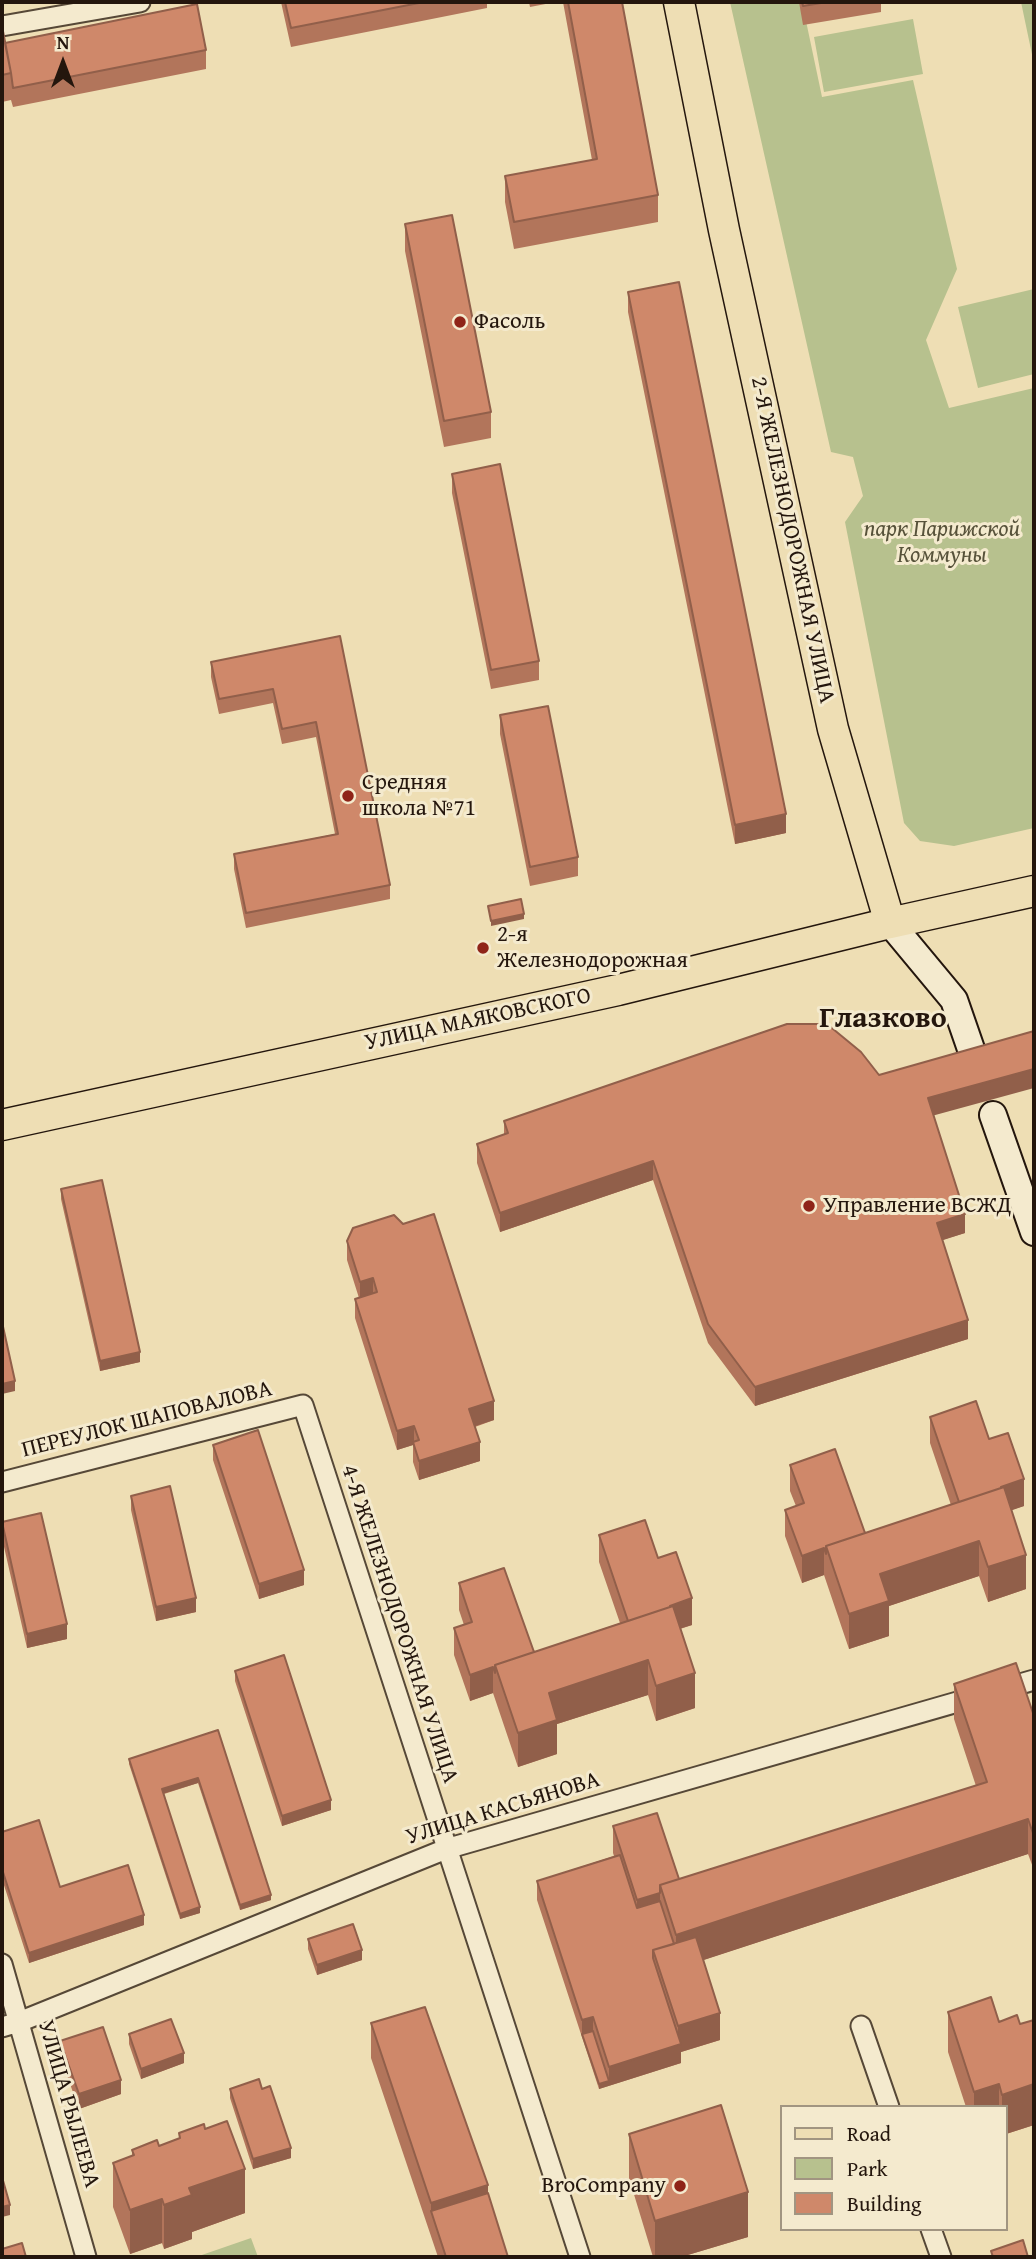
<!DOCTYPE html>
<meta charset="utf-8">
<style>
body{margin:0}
#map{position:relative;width:1036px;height:2259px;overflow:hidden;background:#eedeb4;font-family:"Gentium Book Plus",serif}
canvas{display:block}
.frame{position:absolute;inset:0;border:4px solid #24160d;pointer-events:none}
.legend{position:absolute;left:780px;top:2105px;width:228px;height:126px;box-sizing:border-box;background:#f4eace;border:2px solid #a19581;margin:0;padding:9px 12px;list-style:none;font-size:21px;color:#24160d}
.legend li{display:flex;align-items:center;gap:14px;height:35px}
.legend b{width:35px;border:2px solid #a19581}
.north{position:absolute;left:28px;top:28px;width:70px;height:70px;-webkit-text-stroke:5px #f4eace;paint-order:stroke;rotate:0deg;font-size:19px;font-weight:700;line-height:28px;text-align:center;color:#24160d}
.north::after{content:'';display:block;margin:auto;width:24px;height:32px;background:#24160d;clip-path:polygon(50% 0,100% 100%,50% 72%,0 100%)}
</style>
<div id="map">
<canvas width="1036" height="2259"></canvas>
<div class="frame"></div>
<ul class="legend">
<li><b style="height:9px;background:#eedeb4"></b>Road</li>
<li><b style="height:19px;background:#b7c18e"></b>Park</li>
<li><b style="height:19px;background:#cf886a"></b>Building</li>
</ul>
<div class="north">N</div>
</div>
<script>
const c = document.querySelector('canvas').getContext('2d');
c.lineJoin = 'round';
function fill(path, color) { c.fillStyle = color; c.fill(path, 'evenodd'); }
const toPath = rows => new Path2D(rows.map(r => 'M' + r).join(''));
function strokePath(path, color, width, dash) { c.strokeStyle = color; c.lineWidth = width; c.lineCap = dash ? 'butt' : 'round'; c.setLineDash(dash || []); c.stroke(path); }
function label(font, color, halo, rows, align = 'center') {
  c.font = font + ' "Gentium Book Plus",serif'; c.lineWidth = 6; c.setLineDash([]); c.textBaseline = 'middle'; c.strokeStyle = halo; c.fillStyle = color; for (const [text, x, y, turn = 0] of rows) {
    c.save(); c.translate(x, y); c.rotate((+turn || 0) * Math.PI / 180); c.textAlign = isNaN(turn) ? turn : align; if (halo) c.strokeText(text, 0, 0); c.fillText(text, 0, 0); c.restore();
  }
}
fill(toPath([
 [730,2,802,2,822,97,913,80,957,269,926,340,949,408,1034,388,1034,828,954,846,920,841,904,823,845,522,863,496,853,457,831,452],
 [1021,2,1034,2,1034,64],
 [913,19,923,74,824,92,814,37],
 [1034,289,1034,374,978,388,958,307],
 [251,2238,258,2257,196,2257]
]), '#b7c18e');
const minor = toPath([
 [2,26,140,2],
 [2,1482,303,1405,580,2257],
 [2,1964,86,2257],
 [861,2026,889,2107],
 [2,2027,19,2022,446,1849,1034,1680],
 [931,2229,941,2257]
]);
const secondary = toPath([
 [890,923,954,1000,972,1052],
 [993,1115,1034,1232]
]);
const primary = toPath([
 [679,2,724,230,833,729,890,923],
 [2,1125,618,990,890,923,1034,891]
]);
strokePath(minor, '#564837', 23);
strokePath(secondary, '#24160d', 30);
strokePath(primary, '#24160d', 33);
strokePath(minor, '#f4eace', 19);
strokePath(secondary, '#f4eace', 26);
strokePath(primary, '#eedeb4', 30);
fill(toPath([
 [281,2,487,2,487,8,291,47],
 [529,2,556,2,530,7],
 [563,2,622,2,658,195,658,222,514,249,505,202,505,176,592,160],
 [799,2,881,2,881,12,803,25],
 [2,26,5,43,206,50,206,69,13,107,11,100,2,102],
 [405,224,491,412,491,438,444,447,405,251],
 [628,292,786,833,735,844,628,312],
 [452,474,539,661,539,680,491,689,452,493],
 [340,636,390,885,390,899,246,928,234,869,234,854,335,834,316,737,282,744,273,703,219,714,211,677,211,662],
 [500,715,578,857,578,876,530,886,500,734],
 [879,1075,934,1116,965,1233,942,1240,968,1339,755,1406,708,1343,653,1180,500,1232,477,1163,477,1144,504,1135,504,1121],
 [61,1189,140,1362,100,1371,61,1199],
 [347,1241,494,1420,475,1427,480,1461,419,1480,413,1462,413,1445,397,1450,355,1318,355,1299,359,1298,347,1260],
 [930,1417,989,1439,1024,1506,1011,1510,1026,1589,988,1602,979,1576,889,1606,889,1636,849,1649,824,1575,802,1583,785,1536,785,1510,796,1506,790,1491,790,1465,865,1533,951,1505,930,1443],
 [213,1445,304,1585,259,1599,213,1460],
 [131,1496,196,1612,156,1621,131,1510],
 [2,1522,67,1639,27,1648,2,1538],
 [599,1535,658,1558,692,1625,680,1629,695,1708,656,1721,648,1695,557,1724,557,1754,518,1767,493,1693,470,1701,454,1655,454,1628,464,1625,459,1610,459,1583,534,1652,620,1623,599,1562],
 [235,1671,331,1810,282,1826,235,1681],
 [954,1684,1034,1713,1034,1870,1028,1854,703,1960,720,2040,681,2052,681,2063,599,2089,537,1900,537,1881,614,1856,613,1853,613,1826,679,1879,976,1786,954,1719],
 [218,1730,271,1900,240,1910,198,1783,164,1794,200,1913,180,1919,129,1764,129,1759],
 [2,1832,60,1887,144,1925,29,1963,2,1879],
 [308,1939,362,1960,317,1975,308,1949],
 [948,2012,1020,2024,1034,2020,1034,2125,1006,2134,1006,2107,966,2107,948,2052],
 [371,2023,488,2193,508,2257,438,2257,371,2058],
 [129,2034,184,2063,141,2079,129,2044],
 [60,2041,121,2094,79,2109,60,2056],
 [230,2089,291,2158,253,2169,230,2098],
 [179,2133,245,2213,192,2232,192,2239,164,2249,162,2243,130,2254,113,2207,113,2163,132,2156,132,2150,159,2146,179,2139],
 [629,2134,748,2237,681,2257,653,2257,629,2178]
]), '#b2755b');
fill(toPath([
 [786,814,786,833,735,844,735,825],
 [524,914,524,919,491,926,491,921],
 [1034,1069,1034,1088,928,1117,928,1098],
 [653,1161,653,1180,500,1232,500,1213],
 [965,1214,965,1233,937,1242,937,1223],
 [373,1278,373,1297,360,1301,360,1282],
 [968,1320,968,1339,755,1406,755,1387],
 [140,1352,140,1362,100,1371,100,1361],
 [15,1381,15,1391,2,1394,2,1384],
 [494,1401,494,1420,469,1428,469,1409],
 [414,1426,414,1445,413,1442,413,1445,397,1450,397,1431],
 [480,1442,480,1461,419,1480,419,1461],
 [1024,1479,1024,1506,1004,1513,1001,1487],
 [979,1541,979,1576,889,1606,889,1636,849,1649,849,1614,880,1574],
 [824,1548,824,1575,802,1583,802,1556],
 [1026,1555,1026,1589,988,1602,988,1567],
 [304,1570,304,1585,259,1599,259,1584],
 [196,1598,196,1612,156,1621,156,1607],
 [692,1598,692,1625,672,1631,670,1606],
 [67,1624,67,1639,27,1648,27,1634],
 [648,1660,648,1695,557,1724,557,1754,518,1767,518,1733,549,1693],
 [493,1667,493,1693,470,1701,470,1675],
 [695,1673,695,1708,656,1721,656,1686],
 [198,1778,198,1783,162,1794,162,1789],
 [331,1800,331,1810,282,1826,282,1816],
 [1028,1819,1028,1854,661,1974,676,1950,676,1935],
 [660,1893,660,1920,637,1927,637,1900],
 [271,1895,271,1900,240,1910,240,1905],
 [200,1907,200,1913,180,1919,180,1914],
 [144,1915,144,1925,29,1963,29,1953],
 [362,1950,362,1960,317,1975,317,1965],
 [720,2013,720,2040,681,2052,681,2063,599,2089,599,2084,609,2081,609,2067,678,2045,678,2026],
 [593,2017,593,2036,582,2034,582,2020],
 [184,2053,184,2063,141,2079,141,2069],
 [121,2080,121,2094,79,2109,79,2094],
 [999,2084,999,2107,974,2107,974,2092],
 [1034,2084,1034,2125,1006,2134,1006,2107,1002,2107,1002,2095],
 [291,2148,291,2158,253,2169,253,2159],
 [245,2169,245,2213,192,2232,192,2239,164,2249,164,2205,189,2188],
 [488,2185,488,2219,431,2211,431,2237,431,2203],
 [748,2192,748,2237,681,2257,655,2257,655,2221],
 [162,2199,162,2243,130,2254,130,2210],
 [10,2205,10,2215,2,2217,2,2207]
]), '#915f4a');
const building = toPath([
 [285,2,424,2,291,28,285,2],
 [568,2,622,2,658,195,514,222,505,176,597,159,568,2],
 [802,2,827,2,803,6,802,2],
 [197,4,206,50,13,88,11,73,5,43,197,4],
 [2,26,11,73,2,75,2,26],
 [452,215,491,412,444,421,405,224,452,215],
 [679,282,786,814,735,825,628,292,679,282],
 [500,464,539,661,491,670,452,474,500,464],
 [340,636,390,885,246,913,234,854,338,834,316,722,282,729,273,689,219,699,211,662,340,636],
 [548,706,578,857,530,867,500,715,548,706],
 [521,899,524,914,491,921,488,906,521,899],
 [787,1024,827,1024,861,1052,879,1075,1034,1031,1034,1069,928,1098,965,1214,937,1223,968,1320,755,1387,708,1324,653,1161,500,1213,477,1144,508,1133,504,1121,787,1024],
 [102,1180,140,1352,100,1361,61,1189,102,1180],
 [434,1214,494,1401,469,1409,480,1442,419,1461,413,1442,419,1440,414,1426,397,1431,355,1299,377,1292,373,1278,360,1282,347,1241,353,1228,394,1215,403,1224,434,1214],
 [2,1322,15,1381,2,1384,2,1322],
 [976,1401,989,1439,1008,1433,1024,1479,1001,1487,1001,1488,959,1502,930,1417,976,1401],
 [258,1430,304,1570,259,1584,213,1445,258,1430],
 [835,1449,865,1533,826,1546,826,1554,824,1548,802,1556,785,1510,804,1503,790,1465,835,1449],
 [170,1486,196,1598,156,1607,131,1496,170,1486],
 [1004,1487,1026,1555,988,1567,979,1541,880,1574,889,1601,849,1614,826,1546,1004,1487],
 [41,1513,67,1624,27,1634,2,1522,41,1513],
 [645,1520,658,1558,676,1552,692,1598,670,1606,670,1607,628,1621,599,1535,645,1520],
 [504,1568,534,1652,495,1665,495,1673,493,1667,470,1675,454,1628,472,1622,459,1583,504,1568],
 [673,1606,695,1673,656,1686,648,1660,549,1693,557,1720,518,1733,495,1665,673,1606],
 [284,1655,331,1800,282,1816,235,1671,284,1655],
 [1016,1663,1034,1716,1034,1836,1028,1819,676,1935,660,1885,987,1782,954,1684,1016,1663],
 [218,1730,271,1895,240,1905,198,1778,162,1789,200,1907,180,1914,129,1759,218,1730],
 [657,1813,679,1879,660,1885,660,1893,637,1900,613,1826,657,1813],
 [39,1820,60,1887,128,1865,144,1915,29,1953,2,1869,2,1832,39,1820],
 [620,1855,637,1908,660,1901,674,1944,653,1950,653,1958,681,2044,609,2067,593,2017,582,2020,537,1881,620,1855],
 [353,1924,362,1950,317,1965,308,1939,353,1924],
 [696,1937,720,2013,678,2026,653,1950,696,1937],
 [991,1997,999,2022,1017,2015,1020,2024,1034,2020,1034,2084,1002,2095,999,2084,974,2092,948,2012,991,1997],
 [425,2007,488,2185,431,2203,371,2023,425,2007],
 [171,2019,184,2053,141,2069,129,2034,171,2019],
 [103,2027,121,2080,79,2094,60,2041,103,2027],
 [593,2031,609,2081,599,2084,582,2034,593,2031],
 [259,2079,262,2089,270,2086,291,2148,253,2159,230,2089,259,2079],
 [721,2105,748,2192,655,2221,629,2134,721,2105],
 [227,2121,245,2169,189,2188,192,2195,164,2205,162,2199,130,2210,113,2163,134,2155,132,2150,157,2140,159,2146,180,2138,179,2133,204,2124,205,2129,227,2121],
 [2,2177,10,2205,2,2207,2,2177],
 [488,2193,508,2257,446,2257,431,2211,488,2193],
 [1023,2240,1028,2257,993,2257,991,2251,1023,2240],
 [22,2243,26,2257,2,2257,2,2249,22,2243]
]);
fill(building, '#cf886a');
strokePath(building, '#915f4a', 2);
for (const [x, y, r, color] of [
 [460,322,7,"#8f2418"],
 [348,796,7,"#8f2418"],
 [483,948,7,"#8f2418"],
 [809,1206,7,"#8f2418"],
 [680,2186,7,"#8f2418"]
]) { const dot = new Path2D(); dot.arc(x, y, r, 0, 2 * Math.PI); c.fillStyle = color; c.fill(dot); strokePath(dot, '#f4eace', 2.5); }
label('23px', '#24160d', '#f4eace', [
 ["Фасоль",474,322],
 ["Средняя",362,783],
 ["школа №71",362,809],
 ["2-я",497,935],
 ["Железнодорожная",497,961],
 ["Управление ВСЖД",823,1206],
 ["BroCompany",666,2186,"right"]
], 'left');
label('italic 23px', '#57523a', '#f4eace', [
 ["парк Парижской",942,530],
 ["Коммуны",942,556]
]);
label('23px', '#24160d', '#f4eace', [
 ["2-Я ЖЕЛЕЗНОДОРОЖНАЯ УЛИЦА",792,540,78],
 ["УЛИЦА МАЯКОВСКОГО",478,1020,-12],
 ["ПЕРЕУЛОК ШАПОВАЛОВА",147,1420,-14],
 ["4-Я ЖЕЛЕЗНОДОРОЖНАЯ УЛИЦА",399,1624,72],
 ["УЛИЦА КАСЬЯНОВА",503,1809,-17],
 ["УЛИЦА РЫЛЕЕВА",68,2104,74]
]);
label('bold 30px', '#24160d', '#f4eace', [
 ["Глазково",883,1019]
]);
</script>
